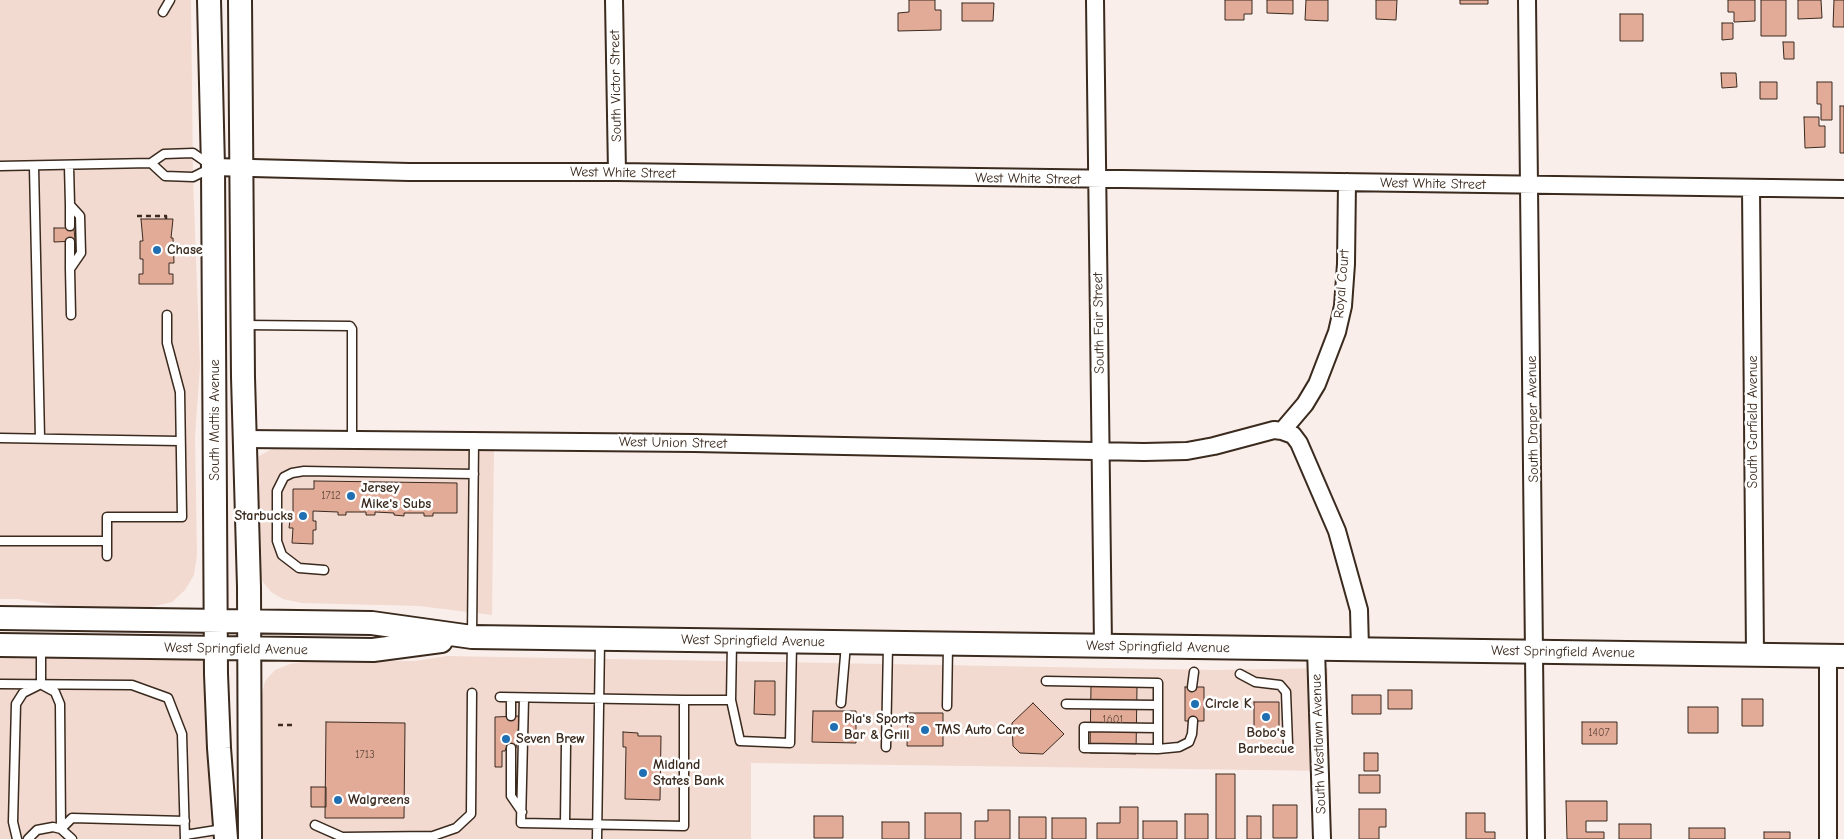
<!DOCTYPE html>
<style>
body{margin:0}
canvas{display:block;background:#f9eeea}
</style>
<canvas width="1844" height="839"></canvas>
<script>
const c = document.querySelector('canvas').getContext('2d');
c.lineJoin = 'round';
function fill(path, color) { c.fillStyle = color; c.fill(path, 'evenodd'); }
const toPath = rows => new Path2D(rows.map(r => 'M' + r).join(''));
function strokePath(path, color, width, dash) { c.strokeStyle = color; c.lineWidth = width; c.lineCap = dash ? 'butt' : 'round'; c.setLineDash(dash || []); c.stroke(path); }
function label(font, color, halo, rows, align = 'center') {
  c.font = font + ' "Comic Neue",sans-serif'; c.lineWidth = 5; c.setLineDash([]); c.textBaseline = 'middle'; c.strokeStyle = halo; c.fillStyle = color; for (const [text, x, y, turn = 0] of rows) {
    c.save(); c.translate(x, y); c.rotate((+turn || 0) * Math.PI / 180); c.textAlign = isNaN(turn) ? turn : align; if (halo) c.strokeText(text, 0, 0); c.fillText(text, 0, 0); c.restore();
  }
}
fill(toPath([
 [0,0,191,0,193,177,200,366,195,437,197,555,194,575,185,590,172,602,148,608,82,609,18,599,0,599],
 [272,449,494,451,492,615,419,606,302,603,283,599,271,592,263,582,258,568,256,464,259,456],
 [0,656,211,660,215,839,0,839],
 [447,656,1215,670,1328,668,1329,771,751,763,751,839,259,839,257,716,265,681,275,670,290,664,315,660,415,661]
]), '#f2dad1');
const building = toPath([
 [909,0,935,0,935,10,941,10,941,30,898,31,898,13,909,12,909,0],
 [1225,0,1252,0,1252,14,1244,14,1244,20,1225,20,1225,0],
 [1267,0,1293,0,1293,14,1267,13,1267,0],
 [1306,0,1328,0,1328,21,1305,20,1306,0],
 [1376,0,1397,0,1396,20,1376,19,1376,0],
 [1460,0,1488,0,1488,4,1460,4,1460,0],
 [1728,0,1755,0,1755,21,1734,22,1734,12,1728,12,1728,0],
 [1761,0,1786,0,1786,36,1761,36,1761,0],
 [1798,0,1821,0,1822,18,1798,19,1798,0],
 [1834,0,1844,0,1844,27,1833,27,1834,0],
 [962,3,994,3,993,21,962,21,962,3],
 [1620,14,1643,14,1643,41,1620,41,1620,14],
 [1722,23,1733,23,1733,39,1722,40,1722,23],
 [1783,42,1794,42,1794,59,1784,59,1783,42],
 [1721,73,1736,73,1737,87,1722,88,1721,73],
 [1760,82,1777,82,1777,99,1760,99,1760,82],
 [1817,82,1832,82,1832,120,1821,120,1821,104,1817,104,1817,82],
 [1840,106,1844,106,1844,153,1840,153,1840,106],
 [1804,117,1819,117,1819,126,1825,126,1825,147,1805,148,1804,117],
 [141,219,173,219,171,238,173,238,174,263,169,263,169,274,173,274,173,284,139,284,139,274,143,274,143,259,140,259,140,241,143,241,141,219],
 [54,228,74,228,75,241,54,242,54,228],
 [314,481,457,483,457,513,433,513,433,516,424,516,424,513,404,513,404,516,394,515,394,513,375,512,375,515,366,515,366,512,346,512,346,515,338,515,338,512,313,511,313,521,316,521,316,530,313,530,313,544,292,543,293,528,289,528,290,520,293,520,293,489,314,489,314,481],
 [755,681,775,681,775,715,754,714,755,681],
 [1091,685,1137,686,1136,754,1090,753,1091,685],
 [1185,687,1204,687,1204,721,1185,721,1185,687],
 [1388,690,1412,690,1412,709,1388,709,1388,690],
 [1352,695,1381,695,1381,714,1352,714,1352,695],
 [1742,699,1763,699,1763,726,1742,726,1742,699],
 [1254,702,1279,702,1279,732,1254,732,1254,702],
 [1033,703,1064,734,1043,754,1020,753,1013,746,1012,723,1033,703],
 [1688,707,1718,707,1718,733,1688,733,1688,707],
 [813,711,856,711,856,743,812,742,813,711],
 [908,713,943,713,943,746,907,746,908,713],
 [520,716,516,748,506,748,505,751,502,751,502,767,495,767,495,717,520,716],
 [326,722,405,723,404,818,325,818,326,722],
 [1582,722,1617,722,1617,744,1582,744,1582,722],
 [623,732,638,733,638,736,661,736,660,800,625,799,626,747,623,747,623,732],
 [1364,753,1378,753,1378,771,1364,771,1364,753],
 [1216,774,1235,774,1235,839,1216,839,1216,774],
 [1359,775,1380,775,1380,793,1359,793,1359,775],
 [311,787,326,787,326,807,311,807,311,787],
 [1566,801,1607,801,1607,821,1586,821,1586,832,1604,832,1604,839,1567,839,1566,801],
 [1273,805,1297,805,1297,838,1273,838,1273,805],
 [1120,807,1138,807,1138,839,1097,839,1097,823,1120,823,1120,807],
 [1359,809,1386,809,1386,827,1379,827,1379,839,1359,839,1359,809],
 [988,810,1010,810,1010,839,975,839,975,821,988,821,988,810],
 [925,813,961,813,961,839,925,839,925,813],
 [1466,813,1485,813,1485,832,1495,832,1495,839,1466,839,1466,813],
 [1185,814,1208,814,1208,839,1185,839,1185,814],
 [814,816,843,816,843,838,814,838,814,816],
 [1247,816,1261,816,1261,839,1247,839,1247,816],
 [1019,817,1046,817,1046,839,1019,839,1019,817],
 [1052,818,1086,818,1086,839,1052,839,1052,818],
 [1143,821,1177,821,1177,839,1143,839,1143,821],
 [882,822,909,822,909,839,882,839,882,822],
 [1619,824,1651,824,1651,839,1619,839,1619,824],
 [1689,828,1725,828,1725,839,1689,839,1689,828],
 [1764,832,1790,832,1790,839,1764,839,1764,832]
]);
fill(building, '#e1ab98');
strokePath(building, '#3b2a1e', 1);
const service = toPath([
 [163,12,170,0],
 [0,166,151,163,164,154,193,153,213,167,193,177,165,176,151,163],
 [69,166,70,205,80,216,81,253,70,269,71,315],
 [34,167,40,438],
 [70,205,70,226],
 [70,242,70,269],
 [244,325,350,326,352,329,352,440],
 [0,438,179,441],
 [0,541,106,541],
 [107,556,107,517,182,517,180,392,167,343,167,315],
 [324,570,299,568,282,555,277,541,277,491,284,477,292,473,304,471,474,474],
 [472,635,474,441],
 [41,648,41,684],
 [1240,674,1255,682,1280,685,1286,692,1288,744],
 [1046,681,1158,683,1158,749,1084,748,1084,727,1158,728],
 [0,684,132,685,168,698,182,734,185,839],
 [42,685,55,692,60,704,61,829],
 [1192,687,1194,672],
 [500,697,684,700,684,826,521,823,524,698],
 [684,700,731,700,732,642],
 [731,700,740,741,790,743,792,644],
 [841,703,846,644],
 [1066,704,1158,705],
 [947,706,948,646],
 [511,716,511,698],
 [886,747,888,645],
 [511,748,511,796,522,812],
 [1158,749,1179,747,1189,742,1192,734,1193,721],
 [565,824,566,744],
 [315,825,342,837,433,836,456,828,471,814,472,693],
 [61,829,72,818,185,821],
 [185,835,223,829],
 [17,839,13,822,16,704,23,693,39,685],
 [28,839,37,830,53,827,61,829,72,839],
 [597,839,600,641]
]);
const minor = toPath([
 [614,0,617,172],
 [1095,0,1103,646],
 [1527,0,1536,839],
 [213,167,409,172,617,172,1844,189],
 [1751,188,1755,655],
 [1282,431,1293,435,1299,443,1337,531,1359,610,1360,649],
 [245,439,694,443,1144,452,1187,451,1214,446,1274,430,1282,431,1305,404,1317,384,1337,332,1343,306,1346,264,1347,182],
 [1316,649,1322,839],
 [1828,656,1828,839]
]);
const secondary = toPath([
 [209,0,213,167,216,674,219,748,226,839],
 [240,0,243,377,249,587,250,839],
 [0,618,372,623,472,637,1844,656],
 [0,645,373,650,441,641]
]);
strokePath(service, '#3b2a1e', 11);
strokePath(minor, '#3b2a1e', 20);
strokePath(secondary, '#3b2a1e', 26);
strokePath(toPath([
 [137,216,166,216,166,219],
 [278,725,292,725]
]), '#3b2a1e', 2.5, [5, 4]);
strokePath(service, '#fff', 8);
strokePath(minor, '#fff', 16);
strokePath(secondary, '#fff', 22);
for (const [x, y, r, color] of [
 [157,250,5,"#1f6fb2"],
 [351,496,5,"#1f6fb2"],
 [303,516,5,"#1f6fb2"],
 [1195,704,5,"#1f6fb2"],
 [1266,717,5,"#1f6fb2"],
 [834,727,5,"#1f6fb2"],
 [925,730,5,"#1f6fb2"],
 [506,739,5,"#1f6fb2"],
 [643,773,5,"#1f6fb2"],
 [338,800,5,"#1f6fb2"]
]) { const dot = new Path2D(); dot.arc(x, y, r, 0, 2 * Math.PI); c.fillStyle = color; c.fill(dot); strokePath(dot, '#fff', 2); }
label('11px', '#644a3c', null, [
 ["1712",331,496],
 ["1601",1113,720],
 ["1407",1599,733],
 ["1713",365,755]
]);
label('14px', '#3b2a1e', '#fff', [
 ["South Victor Street",616,86,-91],
 ["West White Street",623,173,1],
 ["West White Street",1028,179,1],
 ["West White Street",1433,184,1],
 ["Royal Court",1342,284,-85],
 ["South Fair Street",1099,323,-91],
 ["South Draper Avenue",1533,419,-91],
 ["South Mattis Avenue",215,420,-90],
 ["South Garfield Avenue",1753,422,-90],
 ["West Union Street",673,443,1],
 ["West Springfield Avenue",753,641,1],
 ["West Springfield Avenue",1158,647,1],
 ["West Springfield Avenue",236,649,1],
 ["West Springfield Avenue",1563,652,1],
 ["South Westlawn Avenue",1319,744,-92]
]);
label('bold 14px', '#3b2a1e', '#fff', [
 ["Chase",167,250],
 ["Jersey",361,488],
 ["Mike's Subs",361,504],
 ["Starbucks",293,516,"right"],
 ["Circle K",1205,704],
 ["Pia's Sports",844,719],
 ["Bar & Grill",844,735],
 ["TMS Auto Care",935,730],
 ["Bobo's",1266,733,"center"],
 ["Barbecue",1266,749,"center"],
 ["Seven Brew",516,739],
 ["Midland",653,765],
 ["States Bank",653,781],
 ["Walgreens",348,800]
], 'left');
</script>
